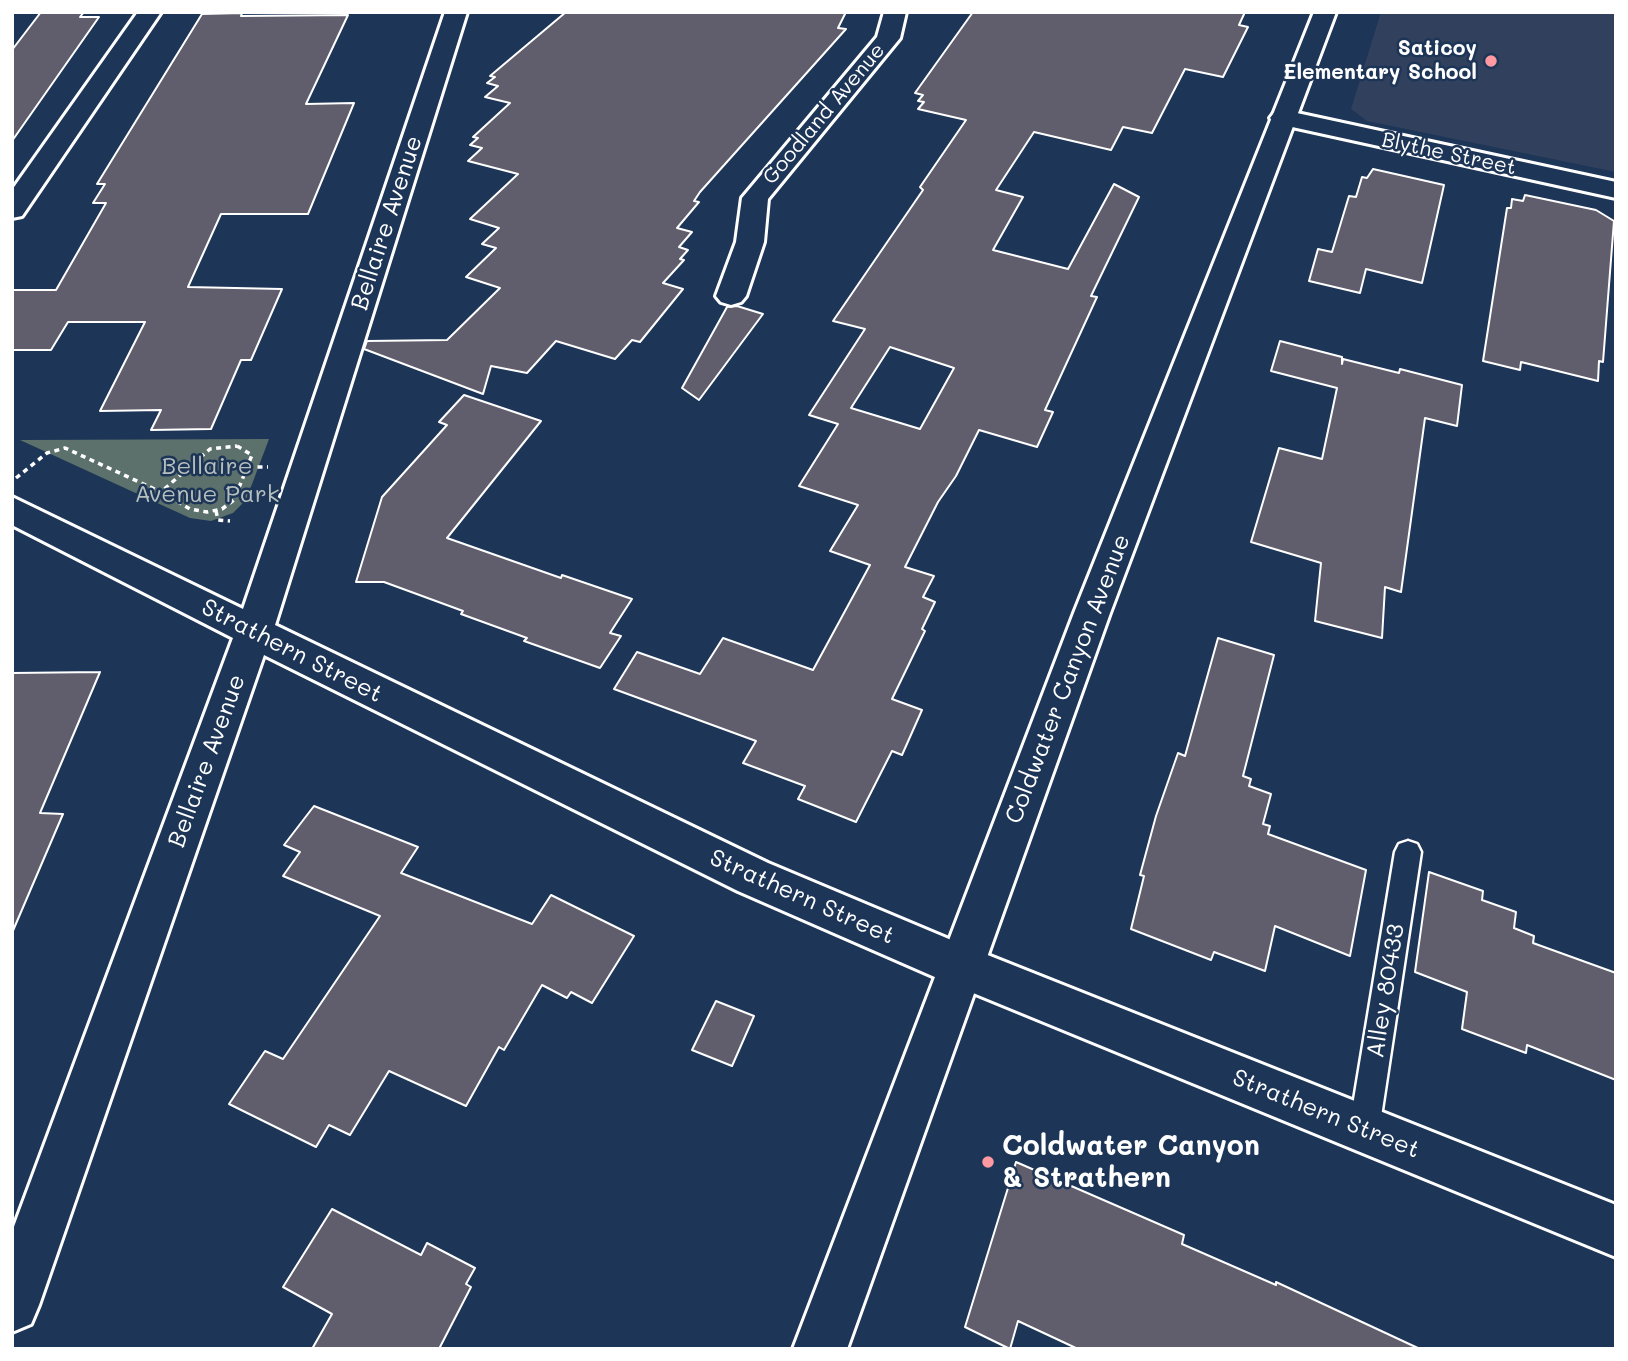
<!DOCTYPE html>
<style>
body{margin:0}
#map{position:relative;width:1628px;height:1361px;overflow:hidden;background:#1d3557;font-family:Mali,sans-serif}
canvas{display:block}
.frame{position:absolute;inset:0;border:14px solid #fff;pointer-events:none}
</style>
<div id="map">
<canvas width="1628" height="1361"></canvas>
<div class="frame"></div>
</div>
<script>
const c = document.querySelector('canvas').getContext('2d');
c.lineJoin = 'round';
function fill(path, color) { c.fillStyle = color; c.fill(path, 'evenodd'); }
const toPath = rows => new Path2D(rows.map(r => 'M' + r).join(''));
function strokePath(path, color, width, dash) { c.strokeStyle = color; c.lineWidth = width; c.lineCap = dash ? 'butt' : 'round'; c.setLineDash(dash || []); c.stroke(path); }
function label(font, color, halo, rows, align = 'center') {
  c.font = font + ' Mali,sans-serif'; c.lineWidth = 5; c.setLineDash([]); c.textBaseline = 'middle'; c.strokeStyle = halo; c.fillStyle = color; for (const [text, x, y, turn = 0] of rows) {
    c.save(); c.translate(x, y); c.rotate((+turn || 0) * Math.PI / 180); c.textAlign = isNaN(turn) ? turn : align; if (halo) c.strokeText(text, 0, 0); c.fillText(text, 0, 0); c.restore();
  }
}
fill(toPath([
 [1381,12,1616,12,1616,172,1367,121,1351,109]
]), '#31415d');
fill(toPath([
 [269,439,246,500,233,513,211,521,190,518,20,440]
]), '#5c716c');
const building = toPath([
 [41,12,84,12,80,17,99,17,12,141,12,50,41,12],
 [566,12,846,12,838,28,846,29,700,192,694,201,699,202,677,228,692,232,679,247,688,250,680,259,684,260,663,283,683,289,640,342,632,340,615,359,556,341,527,373,491,366,483,394,364,349,367,341,447,340,500,288,466,277,496,248,482,244,499,228,470,219,518,174,468,161,482,148,470,145,478,138,473,137,510,103,485,97,498,86,487,83,495,77,490,76,566,12],
 [973,12,1245,12,1239,25,1248,27,1223,77,1185,69,1152,133,1123,127,1111,150,1034,132,996,190,1023,197,993,250,1068,269,1114,184,1139,197,1091,296,1097,297,1045,410,1053,412,1037,447,979,430,956,476,938,502,905,567,934,576,923,597,935,602,922,629,925,631,892,699,922,710,902,755,892,751,856,822,798,799,805,786,743,763,756,741,614,689,637,652,700,674,723,638,813,670,870,565,830,551,858,505,799,486,838,424,809,415,865,329,833,321,923,190,920,187,966,120,918,109,924,102,918,101,923,95,915,93,973,12],
 [890,347,954,368,920,429,851,408,890,347],
 [242,13,241,16,348,15,306,104,354,103,308,214,221,214,188,287,282,289,251,360,241,360,211,429,151,430,161,410,100,411,145,322,68,322,51,350,12,350,12,290,56,290,106,203,93,203,105,184,97,184,202,14,242,13],
 [1373,169,1444,185,1422,283,1366,269,1360,293,1309,281,1318,249,1332,252,1349,196,1356,197,1362,177,1367,178,1373,169],
 [1525,195,1596,210,1614,221,1603,362,1599,361,1598,381,1521,362,1520,370,1483,361,1507,208,1511,208,1512,199,1523,201,1525,195],
 [737,306,763,314,699,400,682,388,727,307,737,306],
 [1280,341,1342,357,1342,364,1343,359,1399,373,1400,369,1462,385,1457,426,1425,418,1401,592,1385,587,1382,638,1315,621,1321,563,1251,542,1279,448,1322,459,1337,388,1271,371,1280,341],
 [464,395,541,421,447,538,561,578,562,575,632,599,610,633,621,636,600,668,524,641,527,638,461,614,463,611,384,582,356,582,382,497,447,425,439,422,464,395],
 [1218,638,1274,655,1243,776,1251,779,1249,786,1271,794,1263,824,1270,826,1268,834,1366,870,1350,956,1275,926,1265,971,1214,952,1211,960,1131,929,1144,876,1140,875,1156,816,1178,753,1185,756,1218,638],
 [100,672,40,813,63,814,12,933,12,673,100,672],
 [314,806,418,847,401,873,532,924,551,895,634,936,592,1003,571,992,567,998,542,985,504,1050,499,1047,466,1106,389,1071,350,1135,329,1125,316,1147,229,1104,265,1051,283,1059,380,916,283,876,300,852,284,845,314,806],
 [1429,872,1483,891,1482,900,1516,912,1514,928,1534,936,1533,943,1616,973,1616,1080,1527,1045,1526,1053,1462,1029,1467,992,1415,972,1429,872],
 [716,1001,754,1016,732,1066,692,1050,716,1001],
 [1016,1162,1184,1235,1182,1244,1276,1285,1276,1282,1420,1349,1078,1349,1018,1321,1010,1349,965,1327,1016,1162],
 [332,1209,421,1255,427,1243,475,1268,466,1284,471,1287,439,1349,312,1349,332,1314,283,1287,332,1209]
]);
fill(building, '#605d6c');
strokePath(building, '#fff', 2);
const service = toPath([
 [1408,841,1417,844,1421,852,1379,1130,1374,1140,1364,1145,1354,1140,1349,1130,1395,852,1399,844,1408,841]
]);
const minor = toPath([
 [138,12,161,12,22,216,12,218,12,190,138,12],
 [884,12,906,12,900,38,768,199,764,242,746,296,741,302,731,305,721,302,716,296,736,242,742,198,877,37,884,12],
 [1283,110,1616,182,1616,198,1274,123,1270,118,1274,113,1283,110]
]);
const tertiary = toPath([
 [445,12,467,12,275,625,768,863,975,950,1616,1205,1616,1257,944,981,738,891,264,655,39,1305,31,1324,12,1332,12,1232,233,638,12,525,12,497,243,609,445,12]
]);
const secondary = toPath([
 [1314,12,1336,12,1110,613,847,1349,793,1349,1074,613,1314,12]
]);
strokePath(service, '#fff', 5);
strokePath(minor, '#fff', 6);
strokePath(tertiary, '#fff', 6);
strokePath(secondary, '#fff', 6);
strokePath(toPath([
 [237,446,252,455,234,500,222,509,207,512,190,509,161,492,210,449,237,446],
 [248,467,268,467],
 [16,478,47,453,65,448,161,492],
 [216,511,218,520,230,521]
]), '#fff', 3.5, [5, 4.5]);
fill(service, '#1d3557');
fill(minor, '#1d3557');
fill(tertiary, '#1d3557');
fill(secondary, '#1d3557');
for (const [x, y, r, color] of [
 [1491,61,7,"#ff9aa2"],
 [988,1162,7,"#ff9aa2"]
]) { const dot = new Path2D(); dot.arc(x, y, r, 0, 2 * Math.PI); c.fillStyle = color; c.fill(dot); strokePath(dot, '#1d3557', 2.5); }
label('bold 21px', '#fff', '#1d3557', [
 ["Saticoy",1477,49],
 ["Elementary School",1477,73]
], 'right');
label('21px', '#fff', '#1d3557', [
 ["Goodland Avenue",824,114,-50],
 ["Blythe Street",1449,154,12]
]);
label('24px', '#fff', '#1d3557', [
 ["Bellaire Avenue",387,223,-72],
 ["Strathern Street",292,651,27],
 ["Coldwater Canyon Avenue",1068,679,-69],
 ["Bellaire Avenue",207,761,-70],
 ["Strathern Street",802,897,24],
 ["Alley 80433",1386,991,-81],
 ["Strathern Street",1326,1114,22]
]);
label('24px', '#b6bfbd', '#1d3557', [
 ["Bellaire",207,467],
 ["Avenue Park",207,495]
]);
label('bold 28px', '#fff', '#1d3557', [
 ["Coldwater Canyon",1002,1146],
 ["& Strathern",1002,1178]
], 'left');
</script>
